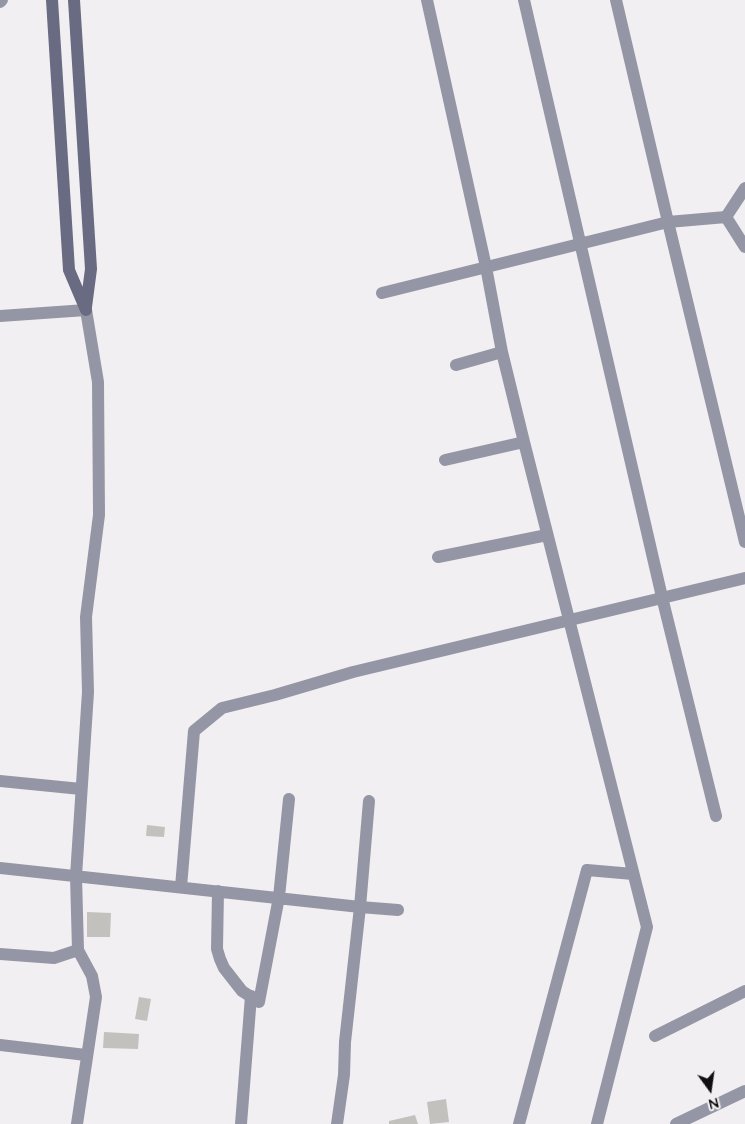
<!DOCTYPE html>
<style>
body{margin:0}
#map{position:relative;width:745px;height:1124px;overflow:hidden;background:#f2eff2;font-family:Quicksand,sans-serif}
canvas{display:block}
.north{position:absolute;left:685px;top:1064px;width:50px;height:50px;-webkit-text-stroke:4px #f2eff2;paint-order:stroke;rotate:166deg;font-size:14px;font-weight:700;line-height:20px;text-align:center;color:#100f10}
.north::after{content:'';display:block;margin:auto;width:18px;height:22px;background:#100f10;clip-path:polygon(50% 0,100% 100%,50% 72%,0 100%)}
</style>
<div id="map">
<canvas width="745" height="1124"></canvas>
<div class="north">N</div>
</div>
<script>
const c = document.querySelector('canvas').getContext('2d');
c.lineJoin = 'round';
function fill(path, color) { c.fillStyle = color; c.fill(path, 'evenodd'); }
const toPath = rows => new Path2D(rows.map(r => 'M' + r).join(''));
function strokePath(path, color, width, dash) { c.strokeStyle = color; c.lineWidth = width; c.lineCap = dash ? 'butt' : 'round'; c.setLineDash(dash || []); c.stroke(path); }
fill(toPath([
 [147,825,165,827,164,837,146,836],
 [87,912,111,913,110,937,87,937],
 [139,997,151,999,147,1021,135,1019],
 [104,1032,139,1034,138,1049,103,1048],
 [446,1099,449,1122,430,1124,427,1102],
 [415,1115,418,1124,389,1124,389,1121]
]), '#c3c1be');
strokePath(toPath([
 [427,0,486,267,502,352,524,442,647,927,597,1124],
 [524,0,662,597,716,816],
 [0,2,2,0],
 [726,217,745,188],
 [745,247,726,217,668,222,745,542],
 [382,293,668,222,616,0],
 [0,316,86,310,98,382,99,515,86,617,88,692,76,876,78,950,92,976,96,997,77,1124],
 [456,365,502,352],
 [445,460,524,442],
 [438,557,547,535],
 [0,781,81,789],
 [369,801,360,907,398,910],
 [0,868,360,907,345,1042,344,1075,337,1124],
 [181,887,194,731,222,708,275,695,353,672,745,578],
 [218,891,217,949,220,959,224,968,242,991,259,1002,279,897,289,799],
 [0,954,54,958,78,950],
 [655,1036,745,991],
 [0,1045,86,1055],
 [241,1124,251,996],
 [519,1124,587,870,633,874],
 [676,1124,745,1091]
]), '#9496a5', 12);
strokePath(toPath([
 [52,0,69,270,86,310],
 [74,0,91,269,86,307]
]), '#686b81', 12);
</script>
